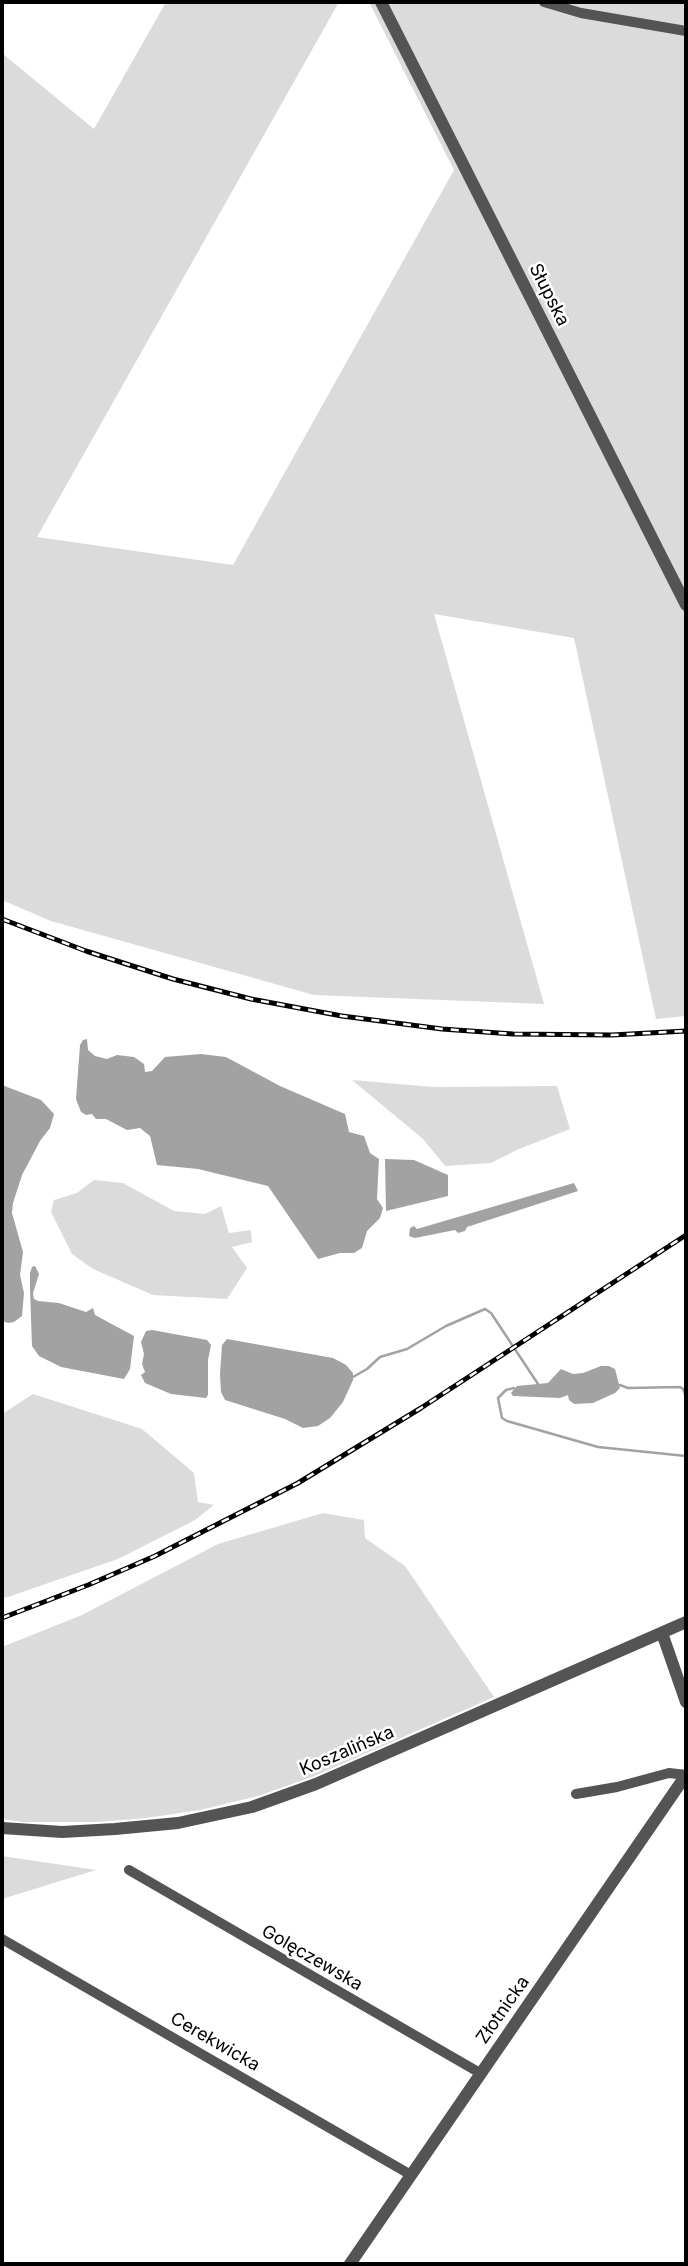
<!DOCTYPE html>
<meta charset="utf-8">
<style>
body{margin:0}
#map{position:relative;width:688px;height:2266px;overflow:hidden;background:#fff;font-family:Inter,sans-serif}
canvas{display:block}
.frame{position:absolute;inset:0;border:4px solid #000;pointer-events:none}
</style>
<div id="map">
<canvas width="688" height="2266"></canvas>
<div class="frame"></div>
</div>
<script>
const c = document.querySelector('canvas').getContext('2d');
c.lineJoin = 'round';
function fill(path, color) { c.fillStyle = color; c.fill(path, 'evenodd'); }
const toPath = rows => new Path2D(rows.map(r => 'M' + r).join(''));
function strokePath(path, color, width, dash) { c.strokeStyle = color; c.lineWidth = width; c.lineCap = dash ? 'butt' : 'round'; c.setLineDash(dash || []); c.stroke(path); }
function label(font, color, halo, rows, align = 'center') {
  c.font = font + ' Inter,sans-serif'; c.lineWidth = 5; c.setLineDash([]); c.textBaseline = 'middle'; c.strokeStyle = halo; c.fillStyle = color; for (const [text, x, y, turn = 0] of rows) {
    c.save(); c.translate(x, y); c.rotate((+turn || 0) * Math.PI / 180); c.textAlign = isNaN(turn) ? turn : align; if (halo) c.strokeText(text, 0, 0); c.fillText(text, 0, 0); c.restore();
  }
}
fill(toPath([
 [166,2,339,2,37,537,233,565,454,170,369,2,686,2,686,1016,656,1019,574,638,434,614,544,1004,314,995,51,921,2,900,2,53,94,129],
 [352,1080,433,1087,557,1086,570,1129,519,1149,491,1163,445,1166,423,1139],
 [94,1180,123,1183,174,1211,205,1214,221,1206,229,1233,251,1230,252,1242,232,1247,247,1268,227,1299,153,1295,93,1269,72,1254,51,1212,54,1200,77,1193],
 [33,1394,142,1429,194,1473,198,1502,214,1505,195,1520,118,1559,2,1599,2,1414],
 [323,1513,364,1520,365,1538,405,1566,494,1697,312,1777,258,1796,200,1810,146,1818,97,1822,24,1822,2,1819,2,1647,82,1615,218,1544],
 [2,1856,96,1870,2,1899]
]), '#dbdbdb');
fill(toPath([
 [87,1039,88,1050,95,1056,107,1059,117,1055,134,1057,144,1064,145,1072,152,1071,165,1057,201,1054,226,1057,280,1086,345,1114,349,1132,364,1136,370,1153,379,1159,377,1199,383,1208,380,1218,367,1231,362,1248,354,1253,340,1253,318,1259,268,1186,198,1169,157,1165,150,1136,140,1128,127,1130,106,1119,96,1119,92,1114,86,1115,81,1112,76,1099,80,1045,83,1040],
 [2,1085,41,1100,54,1114,50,1128,40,1141,22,1175,13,1203,12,1213,23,1252,20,1275,24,1293,22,1316,14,1322,8,1323,2,1321],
 [385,1159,414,1160,448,1175,448,1196,386,1211],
 [574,1183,578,1191,467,1227,465,1231,458,1233,455,1230,415,1238,409,1236,410,1228,414,1226,417,1229],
 [35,1266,39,1274,33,1293,34,1299,38,1301,59,1303,86,1312,93,1308,95,1315,134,1336,130,1369,124,1379,61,1367,39,1356,32,1346,30,1290,30,1273,32,1267],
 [152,1330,207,1340,211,1345,208,1360,208,1395,206,1398,171,1394,145,1383,141,1375,145,1372,142,1364,144,1354,141,1342,146,1331],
 [227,1339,333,1358,346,1365,353,1373,353,1380,343,1402,330,1418,318,1426,303,1428,285,1419,225,1400,221,1392,220,1374,222,1345],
 [601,1366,609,1366,615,1369,620,1388,615,1393,593,1403,574,1404,569,1400,568,1395,560,1398,513,1396,511,1393,517,1386,548,1383,561,1369,573,1374,583,1373]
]), '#a2a2a2');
strokePath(toPath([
 [353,1377,367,1369,380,1357,407,1349,446,1326,485,1309,491,1313,538,1384],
 [620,1385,628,1388,680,1387,683,1389,685,1394,686,1410],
 [514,1388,506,1390,498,1398,502,1418,507,1421,598,1447,686,1456]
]), '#a2a2a2', 2.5);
strokePath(toPath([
 [544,2,581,13,686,31],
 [576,1794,617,1787,669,1773,686,1775],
 [129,1870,480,2073],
 [2,1939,411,2175]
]), '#545454', 10);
strokePath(toPath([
 [381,2,686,605],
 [662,1633,686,1702],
 [2,1828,62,1832,115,1829,178,1823,252,1807,316,1784,686,1622],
 [350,2264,686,1775]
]), '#545454', 12);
const rail = toPath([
 [2,919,86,951,173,979,251,999,342,1016,442,1029,513,1034,612,1035,686,1031],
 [2,1618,88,1585,155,1556,298,1483,421,1408,686,1235]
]);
strokePath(rail, '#000', 5);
strokePath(rail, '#fff', 2.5, [8]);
label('18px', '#000', '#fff', [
 ["Słupska",549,295,63],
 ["Koszalińska",347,1751,-23],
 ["Golęczewska",312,1958,30],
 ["Złotnicka",503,2010,-55],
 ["Cerekwicka",215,2042,30]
]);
</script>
